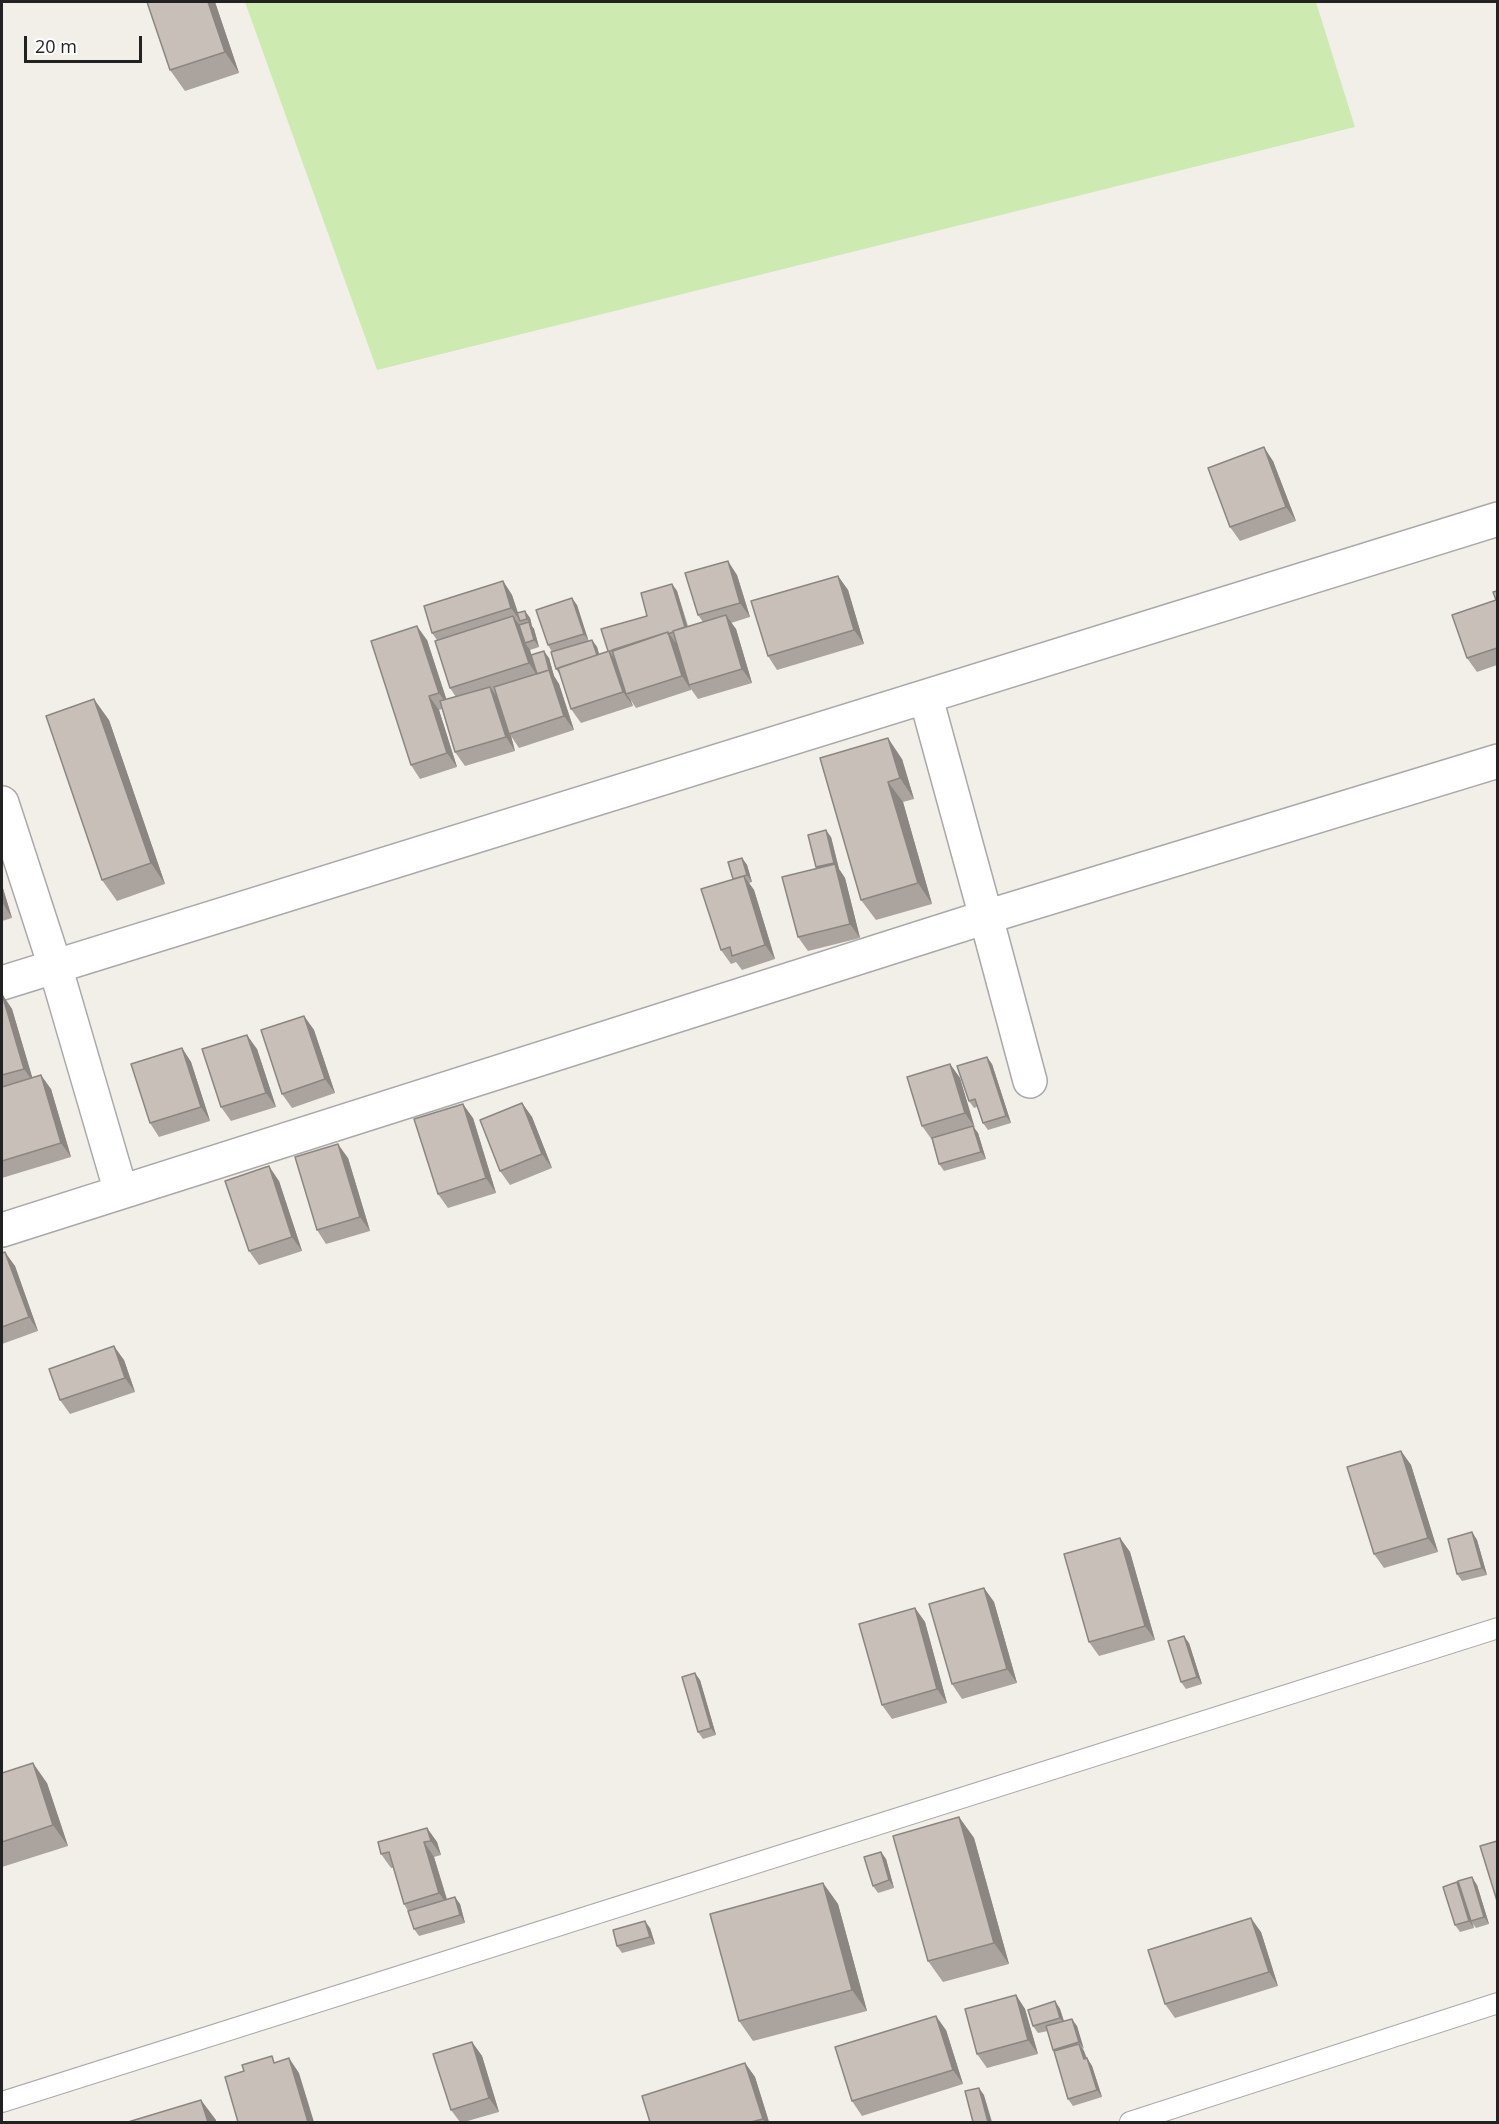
<!DOCTYPE html>
<style>
body{margin:0}
#map{position:relative;width:1499px;height:2124px;overflow:hidden;background:#f2efe9;font-family:"Open Sans",sans-serif}
canvas{display:block}
.frame{position:absolute;inset:0;border:3px solid #222;pointer-events:none}
.scale{position:absolute;left:24px;top:36px;width:118px;height:27px;box-sizing:border-box;border:3px solid #222;border-top:0;padding-left:8px;font-size:18px;line-height:21px;white-space:nowrap;color:#222;-webkit-text-stroke:4px #fff;paint-order:stroke}
</style>
<div id="map">
<canvas width="1499" height="2124"></canvas>
<div class="frame"></div>
<div class="scale">20 m</div>
</div>
<script>
const c = document.querySelector('canvas').getContext('2d');
c.lineJoin = 'round';
function fill(path, color) { c.fillStyle = color; c.fill(path, 'evenodd'); }
const toPath = rows => new Path2D(rows.map(r => 'M' + r).join(''));
function strokePath(path, color, width, dash) { c.strokeStyle = color; c.lineWidth = width; c.lineCap = dash ? 'butt' : 'round'; c.setLineDash(dash || []); c.stroke(path); }
fill(toPath([
 [245,2,1316,2,1355,127,377,370]
]), '#cdebb0');
const service = toPath([
 [2,2102,1498,1628],
 [1130,2122,1498,2003]
]);
const minor = toPath([
 [2,803,55,966,121,1192],
 [2,983,1498,519],
 [1030,1081,986,917,1498,761],
 [2,1230,986,917,926,698]
]);
strokePath(service, '#a9a9a9', 22);
strokePath(minor, '#a9a9a9', 36);
strokePath(service, '#fff', 20);
strokePath(minor, '#fff', 33);
fill(toPath([
 [215,2,239,73,185,91,170,70],
 [1273,461,1296,521,1240,541,1230,527],
 [737,575,750,617,731,623,736,629,752,683,698,699,691,689,691,690,636,708,630,699,633,706,581,723,571,709,560,675,556,669,552,652,548,645,577,605,588,641,592,640,597,647,599,654,608,651,647,616,672,584,677,591,688,626,703,622,698,615],
 [838,576,848,590,864,644,777,670,768,656],
 [503,581,512,595,518,613,525,611,530,618,532,626,534,629,539,647,530,650,531,655,549,658,554,676,559,684,574,730,519,748,511,736,515,751,465,766,455,752,442,709,439,710,457,767,420,779,411,765,427,640,446,699,456,697,450,688,437,640,432,633],
 [1497,591,1497,665,1477,672,1467,658,1496,600],
 [109,720,165,884,117,901,102,880],
 [820,758,902,759,914,799,903,802,932,904,876,920,861,900],
 [831,837,839,869,845,878,860,938,808,951,798,937,817,868,816,867],
 [742,858,747,865,752,882,749,883,754,890,775,959,742,970,736,962,731,964,721,950,733,879],
 [2,885,12,918,2,921],
 [2,994,12,1009,32,1078,51,1089,71,1157,2,1178],
 [304,1016,314,1030,335,1093,292,1108,282,1094],
 [182,1048,191,1062,210,1121,159,1137,150,1123],
 [257,1049,276,1107,231,1121,221,1107],
 [950,1064,960,1078,974,1128,978,1133,986,1159,944,1171,939,1164,932,1140,922,1126],
 [992,1064,1011,1123,988,1130,983,1123,977,1107,974,1108,969,1101],
 [522,1103,532,1117,552,1168,510,1185,500,1171],
 [473,1118,496,1193,448,1208,438,1194],
 [348,1158,370,1231,326,1244,317,1230],
 [279,1181,302,1251,259,1265,249,1251],
 [2,1253,15,1266,38,1331,2,1344],
 [124,1360,135,1392,70,1414,60,1400],
 [1401,1451,1411,1465,1438,1552,1384,1568,1374,1554],
 [1472,1532,1477,1540,1487,1575,1462,1581,1457,1574],
 [1120,1538,1130,1552,1155,1640,1099,1656,1089,1642],
 [984,1588,994,1602,1017,1683,962,1699,952,1684],
 [915,1608,925,1622,947,1703,892,1719,882,1705],
 [1189,1643,1202,1684,1186,1689,1181,1682],
 [700,1680,716,1735,703,1739,698,1732],
 [2,1773,47,1783,68,1846,2,1867],
 [959,1817,974,1838,1009,1964,943,1982,928,1961],
 [427,1828,437,1842,441,1855,434,1857,447,1899,460,1904,465,1923,419,1936,414,1929,408,1911,404,1904,393,1868,391,1868,381,1854],
 [881,1852,886,1859,894,1888,878,1893,873,1886],
 [1457,1882,1459,1886,1477,1885,1489,1924,1476,1928,1473,1924,1474,1928,1460,1932,1455,1925],
 [823,1883,838,1904,867,2011,753,2041,739,2021],
 [650,1928,655,1944,622,1953,617,1946],
 [1261,1932,1278,1986,1175,2018,1165,2004],
 [1016,1995,1025,2009,1038,2054,987,2068,977,2054],
 [1055,2001,1060,2009,1064,2021,1077,2026,1083,2049,1087,2058,1092,2066,1102,2097,1073,2106,1068,2099,1048,2031,1038,2033,1033,2026],
 [946,2030,963,2084,862,2116,852,2101],
 [472,2042,482,2056,499,2112,464,2122,460,2122,451,2110],
 [745,2063,755,2077,769,2122,650,2122]
]), '#aba49e');
fill(toPath([
 [208,2,215,2,239,73,225,52],
 [1264,447,1273,461,1296,521,1286,507],
 [728,561,737,575,750,617,740,603],
 [838,576,848,590,864,644,854,630],
 [503,581,512,595,521,622,511,608],
 [672,584,677,591,690,636,685,629],
 [572,598,577,605,589,642,584,634],
 [525,611,530,618,532,626,527,619],
 [726,615,736,629,752,683,742,669],
 [513,616,523,630,525,643,530,650,538,677,529,663],
 [529,622,534,629,539,647,534,640],
 [417,626,427,640,449,707,439,693],
 [668,632,678,646,689,685,691,690,682,676],
 [592,640,597,647,602,664,597,657],
 [544,651,549,658,554,676,559,684,574,730,564,716,550,673],
 [609,651,619,665,626,694,630,699,633,706,623,692],
 [490,687,500,701,509,734,511,736,515,751,506,737],
 [429,696,439,710,457,767,447,753],
 [94,699,109,720,165,884,151,863],
 [888,738,902,759,914,799,900,778],
 [888,782,903,802,932,904,918,883],
 [826,830,831,837,839,869,845,878,860,938,850,924],
 [742,858,747,865,752,882,747,875],
 [744,876,754,890,775,959,765,945],
 [2,885,12,918,2,902],
 [2,994,12,1009,34,1083,24,1069],
 [304,1016,314,1030,335,1093,325,1079],
 [247,1035,257,1049,276,1107,266,1093],
 [182,1048,191,1062,210,1121,201,1107],
 [987,1057,992,1064,1011,1123,1006,1116],
 [950,1064,960,1078,975,1128,965,1113],
 [41,1075,51,1089,71,1157,61,1143],
 [522,1103,532,1117,552,1168,542,1154],
 [463,1104,473,1118,496,1193,486,1178],
 [973,1126,978,1133,986,1159,981,1152],
 [338,1144,348,1158,370,1231,360,1217],
 [269,1166,279,1181,302,1251,292,1237],
 [5,1252,15,1266,38,1331,29,1317],
 [114,1346,124,1360,135,1392,125,1378],
 [1401,1451,1411,1465,1438,1552,1428,1538],
 [1472,1532,1477,1540,1487,1575,1482,1568],
 [1120,1538,1130,1552,1155,1640,1145,1626],
 [984,1588,994,1602,1017,1683,1007,1669],
 [915,1608,925,1622,947,1703,937,1689],
 [1184,1636,1189,1643,1202,1684,1197,1677],
 [695,1673,700,1680,716,1735,711,1728],
 [33,1763,47,1783,68,1846,53,1825],
 [959,1817,974,1838,1009,1964,994,1943],
 [427,1828,437,1842,441,1855,431,1841],
 [424,1842,434,1857,449,1907,439,1893],
 [881,1852,886,1859,894,1888,889,1880],
 [1472,1877,1477,1885,1489,1924,1484,1917],
 [1457,1882,1462,1889,1471,1921,1474,1928,1469,1921],
 [823,1883,838,1904,867,2011,852,1990],
 [455,1897,460,1904,465,1923,460,1915],
 [1251,1918,1261,1932,1278,1986,1269,1972],
 [645,1921,650,1928,655,1944,650,1937],
 [1016,1995,1025,2009,1038,2054,1028,2040],
 [1055,2001,1060,2009,1065,2025,1060,2018],
 [936,2016,946,2030,963,2084,953,2070],
 [1072,2019,1077,2026,1084,2049,1079,2042],
 [472,2042,482,2056,499,2112,489,2098],
 [1079,2044,1084,2051,1089,2066,1084,2059],
 [289,2058,299,2073,314,2122,308,2122],
 [1087,2058,1092,2066,1102,2097,1097,2090],
 [745,2063,755,2077,769,2122,765,2122,763,2119],
 [979,2088,984,2095,992,2122,988,2122],
 [201,2100,216,2120,216,2122,208,2122]
]), '#8b8681');
const building = toPath([
 [147,2,208,2,225,52,170,70,147,2],
 [1264,447,1286,507,1230,527,1208,468,1264,447],
 [728,561,740,603,698,615,685,573,728,561],
 [838,576,854,630,768,656,751,601,838,576],
 [503,581,511,608,432,633,424,606,503,581],
 [672,584,685,627,673,631,673,632,668,634,668,632,613,651,608,651,601,629,647,616,641,593,672,584],
 [1497,591,1497,648,1467,658,1452,615,1496,600,1493,592,1497,591],
 [572,598,584,634,548,645,536,610,572,598],
 [525,611,527,619,520,621,517,613,525,611],
 [726,615,742,669,689,685,673,631,726,615],
 [513,616,529,663,450,688,435,641,513,616],
 [529,622,534,640,525,643,519,625,529,622],
 [417,626,439,693,429,696,447,753,411,765,371,641,417,626],
 [668,632,682,676,626,694,612,650,668,632],
 [592,640,597,655,556,669,551,652,592,640],
 [544,651,549,670,537,674,531,655,544,651],
 [609,651,623,692,571,709,558,668,609,651],
 [549,670,564,716,509,734,494,687,549,670],
 [490,687,506,737,455,752,440,701,490,687],
 [94,699,151,863,102,880,46,716,94,699],
 [888,738,900,778,888,782,918,883,861,900,820,758,888,738],
 [826,830,834,863,816,867,808,835,826,830],
 [742,858,747,875,733,879,728,862,742,858],
 [835,864,850,924,798,937,782,877,835,864],
 [744,876,765,945,732,956,730,947,721,950,701,889,744,876],
 [2,994,24,1069,2,1075,2,994],
 [304,1016,325,1079,282,1094,261,1030,304,1016],
 [247,1035,266,1093,221,1107,202,1049,247,1035],
 [182,1048,201,1107,150,1123,131,1064,182,1048],
 [987,1057,1006,1116,983,1123,975,1099,969,1101,957,1066,987,1057],
 [950,1064,965,1113,922,1126,907,1077,950,1064],
 [41,1075,61,1143,2,1161,2,1087,41,1075],
 [522,1103,542,1154,500,1171,480,1120,522,1103],
 [463,1104,486,1178,438,1194,414,1119,463,1104],
 [973,1126,981,1152,939,1164,932,1138,973,1126],
 [338,1144,360,1217,317,1230,295,1157,338,1144],
 [269,1166,292,1237,249,1251,225,1181,269,1166],
 [5,1252,29,1317,2,1327,2,1253,5,1252],
 [114,1346,125,1378,60,1400,49,1369,114,1346],
 [1401,1451,1428,1538,1374,1554,1347,1467,1401,1451],
 [1472,1532,1482,1568,1457,1574,1448,1539,1472,1532],
 [1120,1538,1145,1626,1089,1642,1064,1554,1120,1538],
 [984,1588,1007,1669,952,1684,929,1604,984,1588],
 [915,1608,937,1689,882,1705,859,1624,915,1608],
 [1184,1636,1197,1677,1181,1682,1168,1641,1184,1636],
 [695,1673,711,1728,698,1732,682,1677,695,1673],
 [33,1763,53,1825,2,1842,2,1773,33,1763],
 [959,1817,994,1943,928,1961,893,1836,959,1817],
 [427,1828,431,1841,424,1842,439,1893,404,1904,389,1852,381,1854,378,1842,427,1828],
 [1497,1841,1497,1901,1480,1846,1497,1841],
 [881,1852,889,1880,873,1886,864,1857,881,1852],
 [1472,1877,1484,1917,1471,1921,1458,1881,1472,1877],
 [1457,1882,1469,1921,1455,1925,1443,1887,1457,1882],
 [823,1883,852,1990,739,2021,710,1914,823,1883],
 [455,1897,460,1915,414,1929,408,1911,455,1897],
 [1251,1918,1269,1972,1165,2004,1148,1950,1251,1918],
 [645,1921,650,1937,617,1946,613,1930,645,1921],
 [1016,1995,1028,2040,977,2054,965,2009,1016,1995],
 [1055,2001,1060,2018,1033,2026,1028,2010,1055,2001],
 [936,2016,953,2070,852,2101,835,2047,936,2016],
 [1072,2019,1079,2042,1053,2050,1046,2026,1072,2019],
 [472,2042,489,2098,451,2110,433,2054,472,2042],
 [1079,2044,1084,2059,1087,2058,1097,2090,1068,2099,1054,2051,1079,2044],
 [272,2056,274,2063,289,2058,308,2122,238,2122,225,2077,244,2071,242,2065,272,2056],
 [745,2063,763,2119,751,2122,650,2122,642,2096,745,2063],
 [979,2088,988,2122,973,2122,965,2091,979,2088],
 [201,2100,208,2122,128,2122,201,2100]
]);
fill(building, '#c7bfb8');
strokePath(building, '#8b8681', 1.5);
</script>
